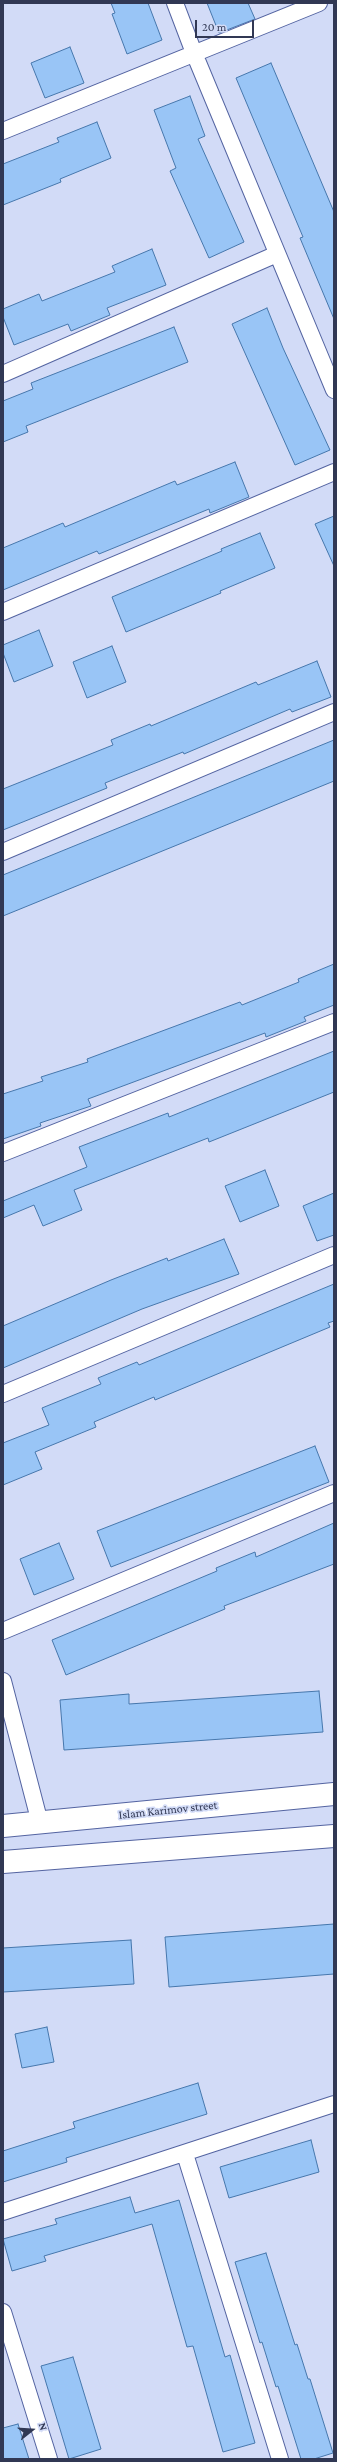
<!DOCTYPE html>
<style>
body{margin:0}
#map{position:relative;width:337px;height:2462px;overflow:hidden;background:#d2dbf7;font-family:"Crimson Pro",serif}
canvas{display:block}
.frame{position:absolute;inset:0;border:4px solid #313854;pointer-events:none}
.north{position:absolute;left:12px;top:2410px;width:40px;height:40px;-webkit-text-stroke:3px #d2dbf7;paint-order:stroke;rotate:73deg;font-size:11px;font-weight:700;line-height:16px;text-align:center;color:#313854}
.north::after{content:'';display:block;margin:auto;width:14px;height:18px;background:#313854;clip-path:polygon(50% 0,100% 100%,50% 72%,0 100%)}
.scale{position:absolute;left:195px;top:20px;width:59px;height:18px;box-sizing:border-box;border:2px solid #313854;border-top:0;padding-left:5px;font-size:12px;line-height:14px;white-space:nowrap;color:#313854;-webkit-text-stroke:3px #d2dbf7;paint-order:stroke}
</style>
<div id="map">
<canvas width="337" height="2462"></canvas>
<div class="frame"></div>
<div class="north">N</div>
<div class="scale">20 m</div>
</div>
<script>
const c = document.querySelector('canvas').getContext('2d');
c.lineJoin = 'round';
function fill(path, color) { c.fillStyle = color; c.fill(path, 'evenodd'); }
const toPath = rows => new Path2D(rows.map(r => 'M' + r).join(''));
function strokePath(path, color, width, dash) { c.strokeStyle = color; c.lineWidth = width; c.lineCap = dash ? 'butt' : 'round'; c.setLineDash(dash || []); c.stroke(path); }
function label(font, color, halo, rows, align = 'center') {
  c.font = font + ' "Crimson Pro",serif'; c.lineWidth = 3.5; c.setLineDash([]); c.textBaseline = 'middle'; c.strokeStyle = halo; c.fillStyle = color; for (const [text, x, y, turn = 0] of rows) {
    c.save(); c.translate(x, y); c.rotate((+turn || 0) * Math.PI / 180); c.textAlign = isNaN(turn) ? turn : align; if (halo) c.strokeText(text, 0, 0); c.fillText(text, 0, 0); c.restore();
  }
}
const building = toPath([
 [111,3,148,3,162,40,127,54,112,14,115,13,111,3],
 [207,3,248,3,255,19,219,33,207,3],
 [70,47,84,83,45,98,31,63,70,47],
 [271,63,334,212,334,319,300,238,303,237,236,78,271,63],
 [190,96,205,136,198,139,244,242,209,258,170,171,176,168,154,110,190,96],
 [97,122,111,158,60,179,61,182,3,205,3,164,59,142,57,138,97,122],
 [152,249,166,285,107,308,110,315,71,331,68,324,14,345,3,317,3,309,39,294,42,301,115,272,112,266,152,249],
 [267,308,283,348,330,450,295,465,232,324,267,308],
 [174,327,188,362,26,426,28,432,3,442,3,401,33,389,31,383,174,327],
 [235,462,249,497,210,513,209,509,99,554,97,551,3,590,3,548,63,523,65,527,175,481,177,485,235,462],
 [334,516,334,566,315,524,334,516],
 [260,533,275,568,220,591,221,593,126,632,112,597,222,551,221,549,260,533],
 [39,630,53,666,14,682,3,653,3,645,39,630],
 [112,646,126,682,87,698,73,662,112,646],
 [317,661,331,697,292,712,290,709,184,754,183,752,105,783,107,788,3,830,3,789,113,745,111,740,150,724,151,726,256,682,258,685,317,661],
 [334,740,334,781,3,916,3,875,334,740],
 [334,964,334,1005,304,1017,306,1021,266,1037,265,1033,88,1099,91,1106,40,1123,41,1126,3,1139,3,1094,43,1081,41,1077,88,1062,87,1059,240,1002,242,1005,299,982,298,979,334,964],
 [334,1051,334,1092,209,1142,208,1138,74,1190,82,1210,43,1226,34,1205,3,1218,3,1201,87,1167,79,1147,168,1113,169,1117,334,1051],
 [265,1170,279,1206,240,1222,225,1186,265,1170],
 [334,1193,334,1235,317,1241,303,1206,334,1193],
 [224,1239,239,1274,142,1309,3,1368,3,1326,111,1280,167,1258,168,1261,224,1239],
 [334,1284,334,1321,328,1323,330,1327,155,1400,154,1397,94,1422,96,1427,35,1452,42,1469,3,1485,3,1443,49,1425,42,1408,101,1384,98,1378,137,1362,139,1365,334,1284],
 [315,1446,329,1482,111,1567,97,1531,315,1446],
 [334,1523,334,1564,224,1606,225,1609,66,1675,52,1640,217,1571,216,1568,255,1552,256,1557,334,1523],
 [59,1543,74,1579,34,1595,20,1559,59,1543],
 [319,1691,323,1732,64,1750,60,1700,129,1694,129,1704,319,1691],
 [334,1924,334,1974,169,1987,165,1937,334,1924],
 [131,1940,134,1984,3,1992,3,1948,131,1940],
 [47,2027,54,2062,22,2068,15,2034,47,2027],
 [198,2083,207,2114,66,2158,67,2162,3,2182,3,2151,75,2128,73,2122,198,2083],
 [311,2140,319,2172,229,2198,220,2167,311,2140],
 [130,2197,135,2213,179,2200,225,2357,230,2355,255,2443,223,2452,193,2346,187,2347,152,2224,44,2256,46,2261,12,2271,3,2239,57,2224,55,2219,130,2197],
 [266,2253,295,2345,297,2344,308,2379,310,2379,333,2453,314,2459,301,2459,278,2386,276,2387,262,2342,260,2343,235,2262,266,2253],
 [73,2357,101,2449,69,2459,41,2366,73,2357],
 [18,2424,29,2459,3,2459,3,2428,18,2424]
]);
fill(building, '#99c5f6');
strokePath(building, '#4677ac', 1);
const minor = toPath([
 [175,3,194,53,334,390],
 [3,131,319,3],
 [3,374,277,254],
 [3,612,334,472],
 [3,852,334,712],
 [3,1153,334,1022],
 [3,1394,334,1255],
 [3,1631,334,1493],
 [3,1681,40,1823],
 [185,2154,280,2459],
 [3,2212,334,2104],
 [3,2312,49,2459]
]);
const primary = toPath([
 [3,1826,334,1794],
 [3,1862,334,1836]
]);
strokePath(minor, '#5464a1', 18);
strokePath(primary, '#5464a1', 24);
strokePath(minor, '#fff', 16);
strokePath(primary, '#fff', 22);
label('12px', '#313854', '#d2dbf7', [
 ["Islam Karimov street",168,1810,-6]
]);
</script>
